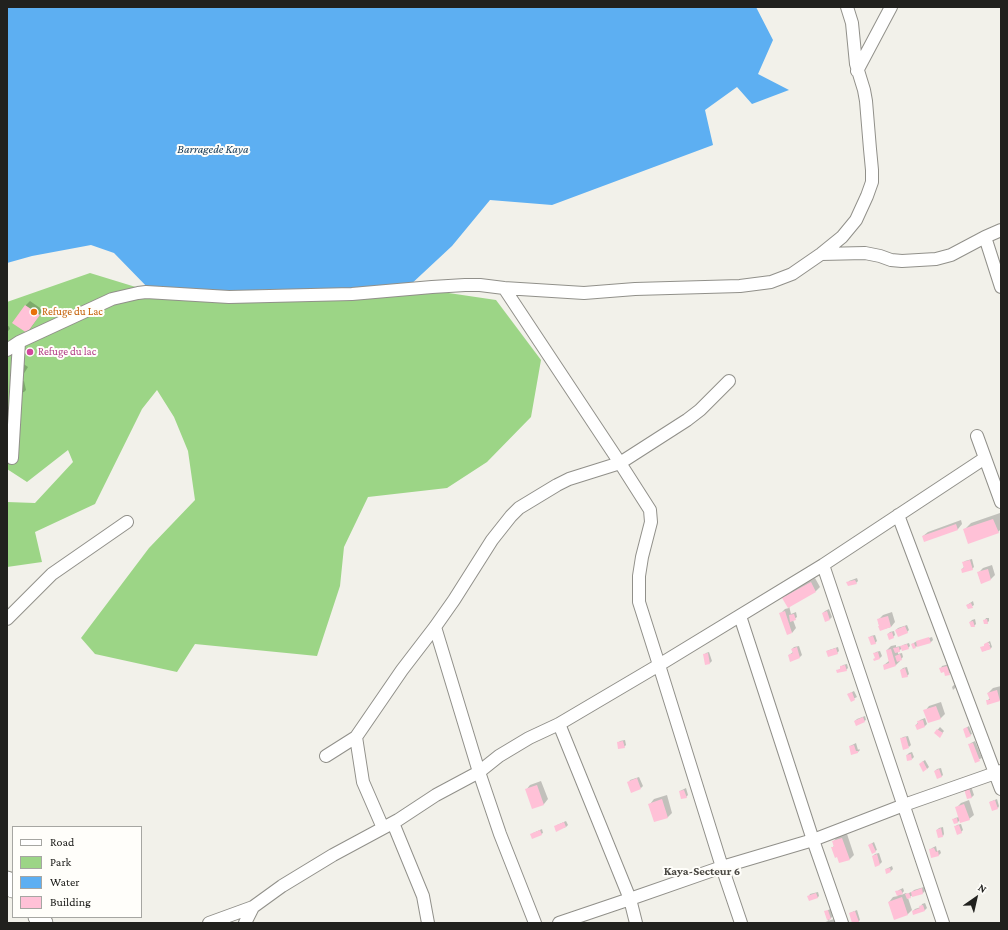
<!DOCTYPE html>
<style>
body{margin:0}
#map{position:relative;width:1008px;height:930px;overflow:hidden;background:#f2f1ea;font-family:"Crimson Pro",serif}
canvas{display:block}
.frame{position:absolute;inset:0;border:8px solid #21211e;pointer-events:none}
.legend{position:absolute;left:12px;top:826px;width:130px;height:92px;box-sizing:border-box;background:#fffefa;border:1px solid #a6a6a2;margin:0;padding:5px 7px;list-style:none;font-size:12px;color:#21211e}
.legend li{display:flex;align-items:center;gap:8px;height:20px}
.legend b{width:20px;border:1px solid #a6a6a2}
.north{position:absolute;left:956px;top:878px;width:40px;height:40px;-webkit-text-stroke:3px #fffefa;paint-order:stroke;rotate:34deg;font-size:11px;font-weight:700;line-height:16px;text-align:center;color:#21211e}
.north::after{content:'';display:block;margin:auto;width:14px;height:18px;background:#21211e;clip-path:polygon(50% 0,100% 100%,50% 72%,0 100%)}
</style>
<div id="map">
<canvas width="1008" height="930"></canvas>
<div class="frame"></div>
<ul class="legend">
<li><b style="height:5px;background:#fff"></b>Road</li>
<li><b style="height:11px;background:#9cd586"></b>Park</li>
<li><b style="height:11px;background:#5daff2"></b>Water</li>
<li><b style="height:11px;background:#ffc1d7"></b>Building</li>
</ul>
<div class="north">N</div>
</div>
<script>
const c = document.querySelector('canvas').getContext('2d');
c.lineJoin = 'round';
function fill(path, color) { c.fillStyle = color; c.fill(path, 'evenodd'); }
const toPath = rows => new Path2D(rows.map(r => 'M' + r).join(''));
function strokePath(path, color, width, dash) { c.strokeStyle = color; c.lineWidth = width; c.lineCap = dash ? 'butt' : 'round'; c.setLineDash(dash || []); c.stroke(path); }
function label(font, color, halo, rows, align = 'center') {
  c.font = font + ' "Crimson Pro",serif'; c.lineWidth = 4; c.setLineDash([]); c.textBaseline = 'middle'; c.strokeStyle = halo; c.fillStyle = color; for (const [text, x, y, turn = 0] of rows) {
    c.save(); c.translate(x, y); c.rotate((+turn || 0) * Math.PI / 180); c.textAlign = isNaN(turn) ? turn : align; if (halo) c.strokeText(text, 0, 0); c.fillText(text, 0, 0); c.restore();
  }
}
fill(toPath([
 [90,273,152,292,408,287,496,300,541,360,531,417,487,462,447,488,368,497,344,547,340,586,317,656,195,644,177,672,95,654,81,638,149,548,195,500,188,451,174,417,157,390,142,409,95,504,35,532,42,562,7,567,7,502,35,503,73,462,68,450,27,482,7,469,7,302]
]), '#9cd586');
fill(toPath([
 [7,7,756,7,773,40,758,74,789,90,752,104,737,87,705,110,713,145,552,205,490,200,452,246,408,287,152,292,114,253,91,245,32,256,7,263]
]), '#5daff2');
fill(toPath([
 [30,301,43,310,31,328,27,332,14,323,26,305],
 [9,326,10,329,7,332,7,327],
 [22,363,28,367,23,375],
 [24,381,26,390,24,392,17,394,17,383],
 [1000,513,1001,529,998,532,964,530,971,523],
 [961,520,962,524,958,529,925,540,923,536,928,532],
 [972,559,974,567,972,569,962,569,964,567,963,563,965,561],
 [992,565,995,575,991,579,981,582,978,573,983,568],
 [815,578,820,587,816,591,789,606,791,614,796,612,797,617,793,620,796,628,792,633,781,613,785,609,789,608,784,598,788,593],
 [857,578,858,581,856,583,848,583,849,581],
 [973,601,974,605,969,608,967,605],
 [829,609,832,617,830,619,825,620,823,613,825,611],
 [892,612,895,622,891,627,880,630,878,620,883,615],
 [986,618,989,618,989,621,987,623,985,620],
 [975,619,976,624,974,626,970,622,972,620],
 [907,625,909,630,907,632,896,630,898,628],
 [894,631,895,635,893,637,888,634,890,632],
 [875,635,877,641,875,643,869,638,871,636],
 [932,637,933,640,931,642,918,645,916,647,912,644,917,641,917,642],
 [990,641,992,647,990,649,983,651,982,647,990,645,989,643,985,644],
 [909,643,910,646,908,648,902,648,898,652,898,654,902,653,903,657,900,660,900,661,896,665,884,665,890,660,887,650,891,646,896,645,896,647,901,646,901,647,903,645],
 [799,646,802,655,800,657,789,655,793,652,792,649,794,647],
 [838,647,839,651,837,653,827,651,829,650],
 [880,651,882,656,880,658,876,658,874,654,876,652],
 [709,652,712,661,710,663,706,664,704,655,706,653],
 [847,664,848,668,846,670,837,671,841,668,841,667,843,665],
 [949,664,951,672,949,674,941,668,942,666],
 [907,667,909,674,907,676,901,670,903,668],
 [954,685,956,685,956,687,953,690,952,687],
 [1001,686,1001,698,1000,700,987,701,990,698,988,693,993,688],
 [854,691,857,697,851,700,848,694],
 [941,702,945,714,941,718,929,722,925,711,929,706],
 [865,716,866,720,864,721,855,721,857,719],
 [925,718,927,724,925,726,916,725,920,720],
 [969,726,972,734,970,735,964,729],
 [940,727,944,731,940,736,935,733],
 [908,736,911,745,909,747,901,739,903,737],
 [625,740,626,745,624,747,618,743,620,741],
 [975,741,982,758,975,761,969,745,971,743],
 [856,743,858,750,859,749,860,750,858,752,852,754,850,746],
 [912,752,914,757,912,759,907,755,909,753],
 [925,760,929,767,927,769,922,762],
 [941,768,943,775,941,777,935,771,937,769],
 [639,777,643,786,641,788,629,782,630,780],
 [541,781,548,799,544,804,533,808,526,790,530,785],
 [971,786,974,795,972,797,968,798,965,789],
 [686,788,688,795,686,797,680,791],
 [667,795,672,813,668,817,655,821,650,804,654,799],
 [997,799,999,806,998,808,990,802,992,801],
 [969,800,974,815,969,819,960,820,958,822,954,823,954,819,955,818,959,817,956,808,961,803],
 [566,821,568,825,566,827,556,830,555,827,557,825],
 [961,824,963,830,961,832,955,827,957,825],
 [943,827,944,834,943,836,937,830,939,828],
 [542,829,543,833,541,834,531,835,533,833],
 [847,834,854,855,850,859,840,862,838,856,832,848,834,846,833,842,837,837],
 [874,842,877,850,875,851,869,845],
 [936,846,937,851,940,850,941,853,939,855,932,857,930,850,932,848],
 [879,853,882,862,880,864,876,865,873,856,875,854],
 [892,866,893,869,891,871,886,869],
 [924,887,925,891,923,893,913,896,913,895,908,898,912,910,908,914,895,919,889,902,893,897,898,896,897,892,899,890,903,888,904,891,901,895,906,893,907,894,911,892,912,892,914,890],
 [818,892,819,896,817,898,809,896,810,894],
 [925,903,927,908,925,910,914,913,913,911,915,909,921,907,922,904],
 [830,909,833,916,828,921,834,919,835,922,834,923,823,923,828,921,825,912],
 [857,910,860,920,858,922,853,923,850,913,852,912]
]), '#0003');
fill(toPath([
 [25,305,40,315,27,333,12,323],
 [993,519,999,533,968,544,963,529],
 [956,524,958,530,924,542,922,536],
 [970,560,973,570,962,573,961,569,964,568,962,562],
 [988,569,991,580,981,584,977,572],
 [855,580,857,584,848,586,846,582],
 [811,582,816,592,788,608,782,598],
 [971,603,973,608,968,609,966,605],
 [785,611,792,633,787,635,779,613],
 [827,611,830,620,825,622,822,613],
 [794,614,796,620,790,622,789,615],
 [888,616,891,627,880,631,878,626,879,626,877,619],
 [987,619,988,624,984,624,983,620],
 [973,621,975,627,971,627,969,622],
 [905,626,908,633,898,637,895,630],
 [892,632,894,638,889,640,887,634],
 [873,636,876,644,871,645,868,637],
 [929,637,931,643,917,647,916,641],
 [988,642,991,649,982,652,980,647,984,646,984,644],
 [914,643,916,648,913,649,911,644],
 [907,644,909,649,902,651,900,646],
 [797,647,800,658,790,662,788,655,793,653,791,649],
 [899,647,900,652,895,653,893,648],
 [836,648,838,654,828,657,826,651],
 [891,649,896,666,884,670,883,665,889,663,886,650],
 [878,652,880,659,874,661,873,659,875,658,873,653],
 [708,653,710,664,705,665,703,654],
 [900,654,902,660,897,662,895,656],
 [845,665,847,671,837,673,836,670,840,669,840,666],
 [947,666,950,675,945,676,944,672,941,673,939,668],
 [905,668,908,677,902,678,900,670],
 [997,690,1000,701,987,705,986,700,990,700,987,693],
 [852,692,855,700,851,702,847,694],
 [936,706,941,719,928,723,923,710],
 [863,717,865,722,856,726,854,721],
 [923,720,925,727,917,730,915,725,918,724,917,721],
 [967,727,971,736,966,738,963,729],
 [937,729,943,733,940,738,934,733],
 [906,737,909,748,903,750,900,738],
 [623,741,625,748,618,749,617,742],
 [973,743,980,761,975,763,968,744],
 [854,745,856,751,858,751,858,753,851,755,849,746],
 [911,754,912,760,907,761,906,755],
 [923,761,927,769,923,772,919,764],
 [939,769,942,777,937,779,934,771],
 [637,778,641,789,631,793,627,782],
 [537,785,544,805,532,809,525,789],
 [969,788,972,798,967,799,964,789],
 [684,790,687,798,681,799,679,791],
 [662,799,668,818,654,822,648,804],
 [995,800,998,809,992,811,989,802],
 [964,804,970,820,960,823,955,807],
 [957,818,958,823,954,824,952,819],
 [564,822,566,827,556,832,554,826],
 [959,825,962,833,957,835,954,826],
 [941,828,943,837,938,838,936,830],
 [540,830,542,835,532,839,530,834],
 [842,838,850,860,839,863,837,857,835,858,831,847,834,847,832,841],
 [872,843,876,852,872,854,868,845],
 [934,848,936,852,938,851,939,856,931,858,929,849],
 [877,854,880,865,875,867,872,856],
 [890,868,891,872,886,874,885,869],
 [922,888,923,894,912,897,911,892],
 [901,890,903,894,897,896,895,891],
 [816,893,818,898,809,901,807,896],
 [909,893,911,898,907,899,905,894],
 [902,897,908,915,894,920,888,902],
 [923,905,925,911,913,915,912,911,920,908,919,906],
 [828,910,831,919,827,920,824,911],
 [855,911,859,922,852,923,849,913]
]), '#ffc1d7');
const minor = toPath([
 [857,71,891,7],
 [985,237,1001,287],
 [821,254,865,253,880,256,891,260,902,261,936,259,951,255,985,237,1001,230],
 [504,288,620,463,650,510,651,522,642,557,639,576,639,602,659,665,722,867,741,923],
 [7,350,19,342,112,299,138,293,146,292,229,297,352,294,432,287,465,285,480,285,504,288,584,293,635,289,740,286,771,282,792,274,821,254,842,237,856,220,867,196,872,182,872,170,870,149,866,101,864,90,856,64,852,23,847,7],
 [977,436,1001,502],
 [12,458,19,342],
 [898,515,1001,789],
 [823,565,943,923],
 [740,616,813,840,842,923],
 [7,619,52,574,127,522],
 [435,627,479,772,500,834,535,923],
 [559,724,630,899,636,923],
 [356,737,363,782,383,828],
 [326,756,356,737,402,670,435,627,454,600,492,540,511,516,519,508,557,485,569,479,620,463,687,420,700,410,729,381],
 [393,823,423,896,428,923],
 [209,923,253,907,282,886,333,855,398,820,436,795,479,772,499,756,529,738,559,724,659,665,823,565,985,458],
 [245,923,253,907],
 [559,923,630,899,722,867,813,840,904,805,1001,771]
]);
const primary = toPath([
 [7,881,13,888],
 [38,917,43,923]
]);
strokePath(minor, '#91908a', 14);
strokePath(primary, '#91908a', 21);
strokePath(minor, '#fff', 12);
strokePath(primary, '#fff', 19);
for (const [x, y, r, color] of [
 [34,312,4,"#e8710a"],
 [30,352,4,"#d1479c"]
]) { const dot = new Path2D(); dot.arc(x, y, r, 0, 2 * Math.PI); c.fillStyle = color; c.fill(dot); strokePath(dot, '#fffefa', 1.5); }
label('11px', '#c56008', '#fffefa', [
 ["Refuge du Lac",42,312]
], 'left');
label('11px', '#b23c85', '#fffefa', [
 ["Refuge du lac",38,352]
], 'left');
label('italic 12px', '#153853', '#fffefa', [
 ["Barragede Kaya",213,149]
]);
label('bold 12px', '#4a4843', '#fffefa', [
 ["Kaya-Secteur 6",702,871]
]);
</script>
